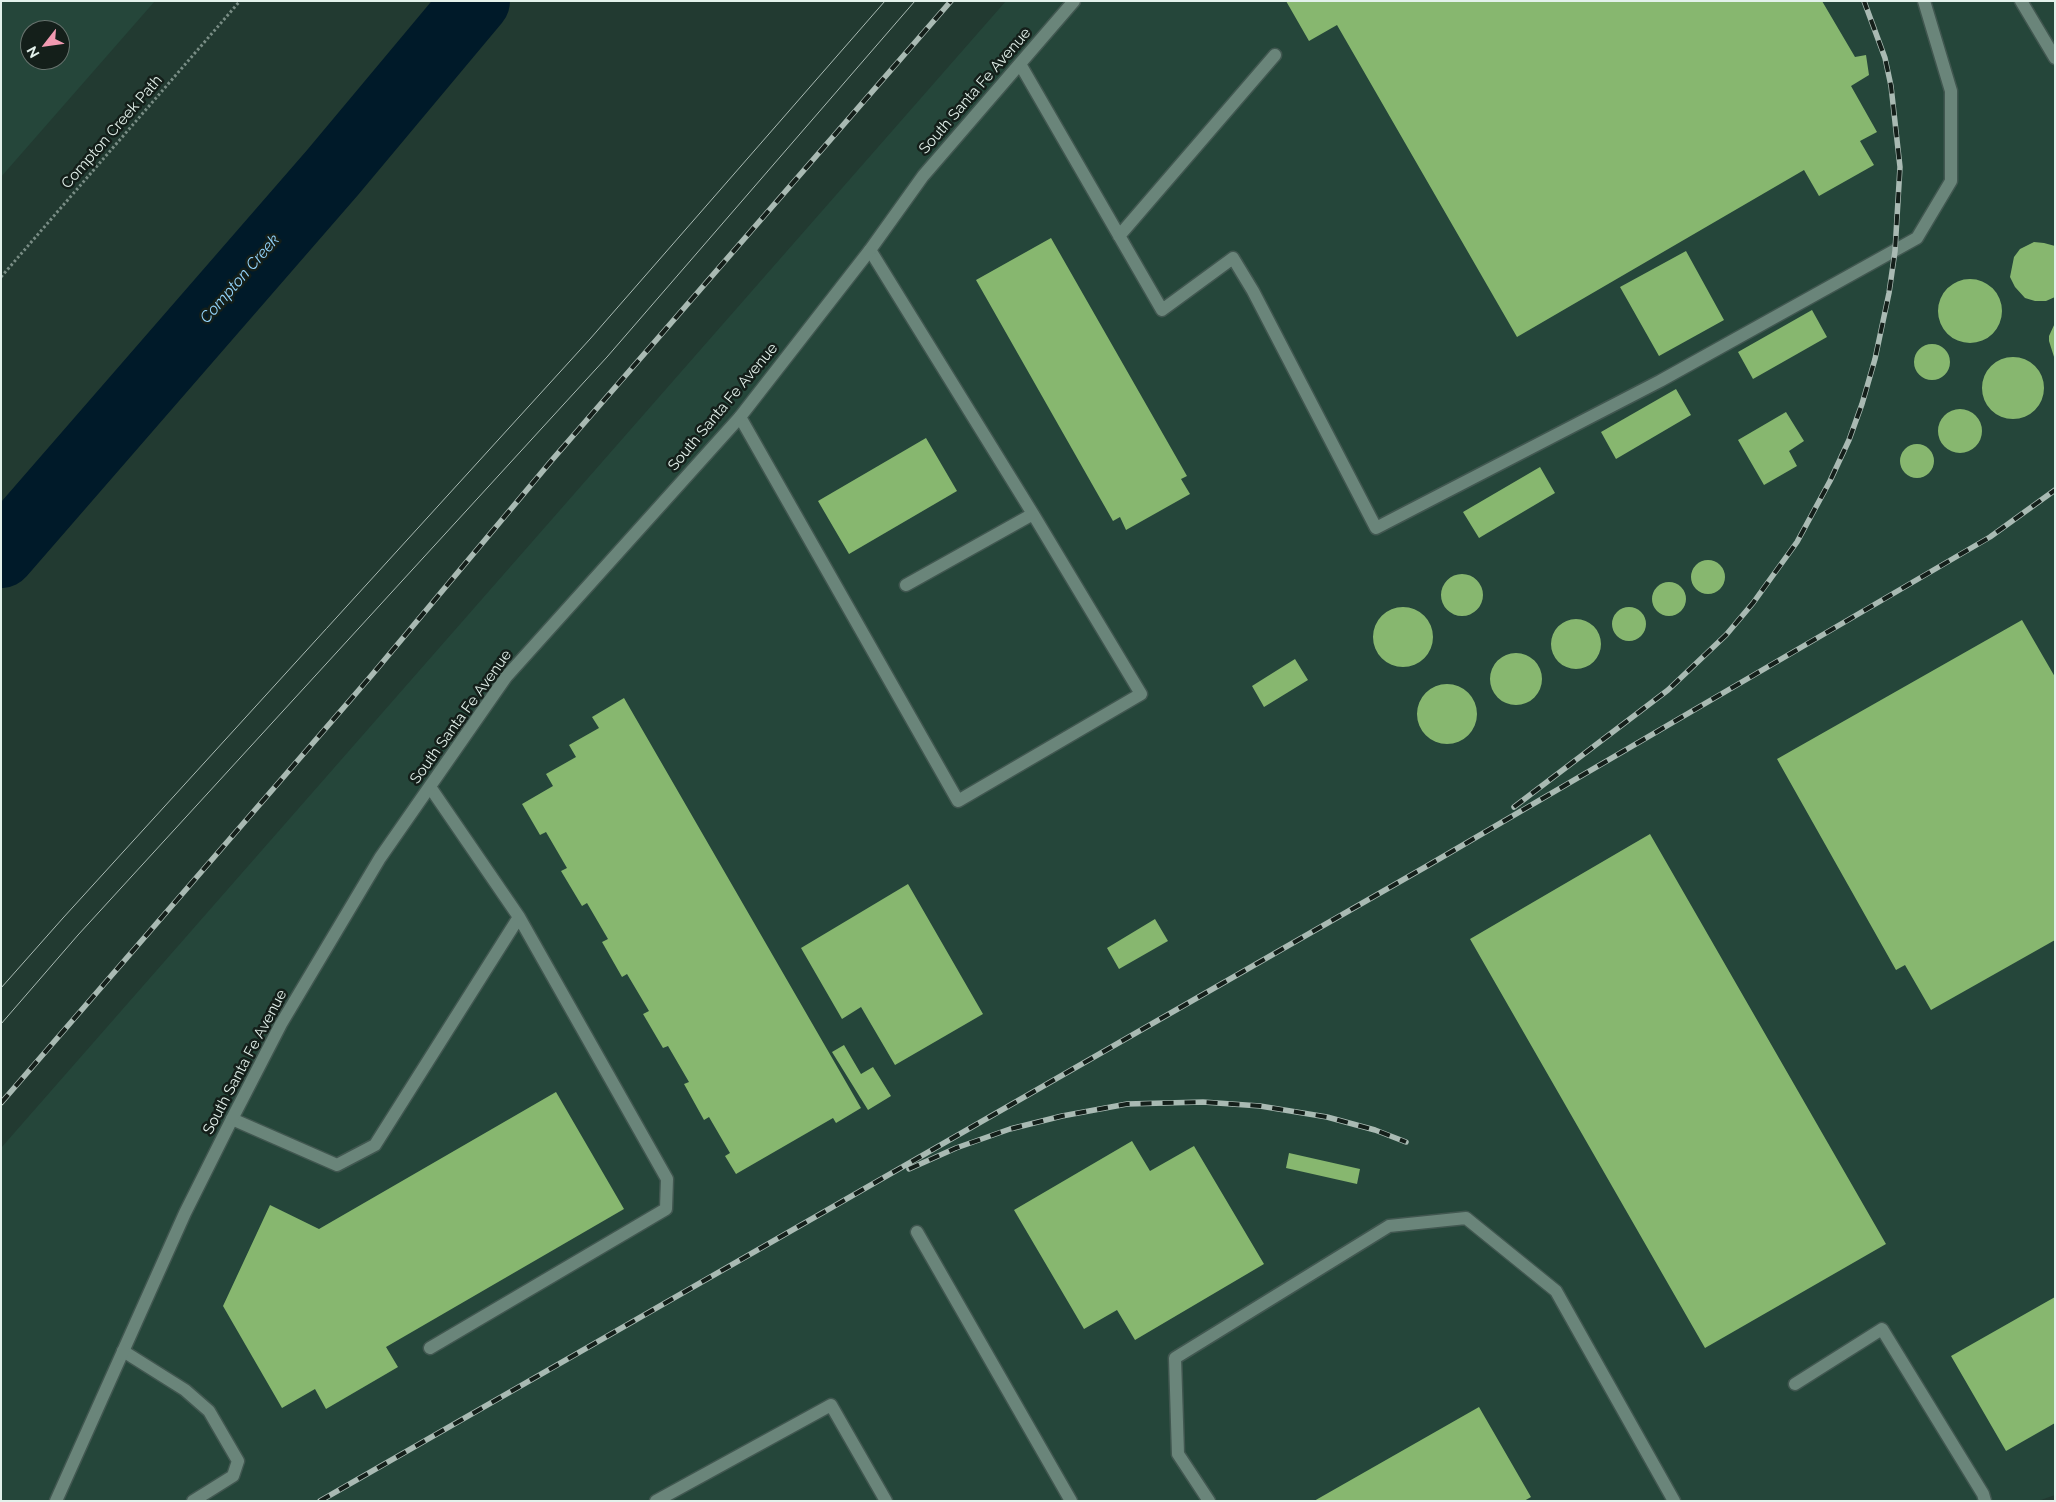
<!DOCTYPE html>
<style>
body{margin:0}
#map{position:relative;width:2056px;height:1502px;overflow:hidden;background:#223a31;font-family:Raleway,sans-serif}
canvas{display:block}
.frame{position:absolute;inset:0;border:2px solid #e3f1eb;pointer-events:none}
.north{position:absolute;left:20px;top:20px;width:50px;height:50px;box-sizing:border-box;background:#141f1a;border:1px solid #67736e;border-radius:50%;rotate:240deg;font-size:14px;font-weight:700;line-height:20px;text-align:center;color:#e3f1eb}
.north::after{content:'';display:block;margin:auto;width:18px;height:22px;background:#f19ab1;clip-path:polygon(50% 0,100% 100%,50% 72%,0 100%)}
</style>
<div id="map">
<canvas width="2056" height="1502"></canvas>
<div class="frame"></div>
<div class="north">N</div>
</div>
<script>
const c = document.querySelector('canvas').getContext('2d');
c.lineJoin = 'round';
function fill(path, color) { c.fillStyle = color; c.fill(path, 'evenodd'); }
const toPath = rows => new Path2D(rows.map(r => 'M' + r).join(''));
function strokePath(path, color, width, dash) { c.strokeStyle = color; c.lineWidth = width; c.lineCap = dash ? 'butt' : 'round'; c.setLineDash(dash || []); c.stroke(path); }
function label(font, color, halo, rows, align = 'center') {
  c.font = font + ' Raleway,sans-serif'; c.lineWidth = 5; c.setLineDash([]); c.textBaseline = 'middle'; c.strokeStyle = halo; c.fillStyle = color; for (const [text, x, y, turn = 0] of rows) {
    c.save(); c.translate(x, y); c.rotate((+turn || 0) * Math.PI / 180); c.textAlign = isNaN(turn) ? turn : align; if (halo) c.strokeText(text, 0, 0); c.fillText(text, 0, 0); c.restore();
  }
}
fill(toPath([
 [1,1,155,1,1,177],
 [30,30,60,30,60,60,30,60],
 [1006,1,2055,1,2055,1495,2038,1501,1,1501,1,1148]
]), '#25463a');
strokePath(toPath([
 [1,554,333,172,476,1]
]), '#001a29', 68);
fill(toPath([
 [1286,1,1822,1,1855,57,1866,55,1869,75,1851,86,1877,132,1860,141,1874,165,1819,196,1804,170,1517,337,1337,25,1309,41],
 [1051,238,1187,476,1181,479,1190,494,1126,530,1120,517,1113,521,976,280],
 [2034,242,2044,243,2055,246,2055,297,2046,301,2035,301,2025,298,2015,287,2010,277,2014,257,2020,249],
 [1686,251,1724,320,1659,356,1620,287],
 '1938 311a32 32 0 1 1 64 0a32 32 0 1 1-64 0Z',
 [1812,310,1827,337,1753,379,1738,352],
 [2055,323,2055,360,2049,341,2049,336],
 '1914 362a18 18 0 1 1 36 0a18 18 0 1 1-36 0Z',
 '1982 388a31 31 0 1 1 62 0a31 31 0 1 1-62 0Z',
 [1676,389,1691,415,1616,459,1601,432],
 '1938 431a22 22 0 1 1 44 0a22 22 0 1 1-44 0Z',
 [1786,412,1804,441,1789,451,1797,466,1764,485,1738,440],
 [926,438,957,491,849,554,818,501],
 '1900 461a17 17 0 1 1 34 0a17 17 0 1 1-34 0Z',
 [1540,467,1555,493,1479,538,1463,512],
 '1691 577a17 17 0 1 1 34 0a17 17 0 1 1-34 0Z',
 '1441 595a21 21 0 1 1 42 0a21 21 0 1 1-42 0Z',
 '1652 599a17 17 0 1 1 34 0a17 17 0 1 1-34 0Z',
 '1612 624a17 17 0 1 1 34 0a17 17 0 1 1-34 0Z',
 '1373 637a30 30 0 1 1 60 0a30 30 0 1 1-60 0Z',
 '1551 644a25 25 0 1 1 50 0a25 25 0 1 1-50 0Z',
 [2022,620,2055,677,2055,940,1931,1010,1905,965,1896,970,1777,759],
 '1490 679a26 26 0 1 1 52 0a26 26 0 1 1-52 0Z',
 [1295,659,1308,680,1264,707,1252,686],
 '1417 714a30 30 0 1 1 60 0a30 30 0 1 1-60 0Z',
 [624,698,861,1108,836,1123,833,1118,736,1174,725,1156,730,1153,709,1117,704,1120,684,1084,689,1082,668,1046,663,1048,643,1014,649,1011,627,974,622,977,602,942,608,939,587,903,582,906,561,871,567,868,546,832,540,835,522,804,553,786,546,774,576,757,569,745,599,728,592,717],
 [1650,834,1886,1244,1705,1348,1470,939],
 [908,884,983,1014,895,1065,861,1007,842,1019,801,948],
 [1155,919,1168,941,1119,969,1107,948],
 [844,1045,861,1074,873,1067,891,1096,868,1110,832,1052],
 [556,1092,624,1209,386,1347,398,1367,326,1409,315,1389,282,1408,223,1306,270,1205,319,1229],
 [1132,1141,1150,1171,1194,1146,1264,1264,1135,1340,1117,1310,1084,1329,1014,1210],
 [1289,1153,1360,1169,1357,1184,1286,1168],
 [2055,1297,2055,1423,2006,1451,1951,1356],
 [1479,1407,1531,1497,1524,1501,1314,1501]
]), '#87b76f');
const lane = toPath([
 [2021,1,2055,58],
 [1020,64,1162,310,1233,258,1253,291,1376,528,1660,381,1917,238,1951,181,1951,91,1924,1],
 [1119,236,1275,55],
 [740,417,958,801,1141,694,1033,514,870,250],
 [906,585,1033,514],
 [232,1119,337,1165,375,1145,519,917,430,787],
 [917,1232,1071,1501],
 [430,1348,666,1209,667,1179,519,917],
 [123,1351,185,1390,209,1411,238,1461,233,1476,193,1501],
 [1795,1384,1882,1329,1983,1494,1985,1501],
 [656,1501,831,1405,886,1501],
 [1209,1501,1178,1454,1175,1358,1389,1226,1466,1218,1556,1291,1674,1501]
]);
const secondary = toPath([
 [56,1501,185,1213,232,1119,281,1024,380,858,506,677,740,417,870,250,923,176,1074,1]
]);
strokePath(lane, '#415750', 15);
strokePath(secondary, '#415750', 15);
strokePath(toPath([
 [1,277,240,1]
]), '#798d85', 3, [2.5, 2.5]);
strokePath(lane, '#6a857a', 12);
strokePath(secondary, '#6a857a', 12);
strokePath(toPath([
 [1,988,63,918,590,339,885,1],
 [1,1024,78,935,607,357,915,1]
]), '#a9bab3', 1);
const rail = toPath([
 [1514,807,1668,690,1726,635,1753,603,1797,542,1830,481,1849,440,1862,404,1875,359,1889,293,1895,251,1900,167,1891,86,1885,58,1864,1],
 [1,1103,371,676,552,460,951,1],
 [909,1169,956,1148,1010,1129,1062,1116,1127,1104,1203,1102,1260,1106,1327,1117,1375,1130,1406,1142],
 [320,1501,1427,866,1990,537,2055,490]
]);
strokePath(rail, '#a9bab3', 5.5);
strokePath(rail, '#141f1a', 4, [11]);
label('15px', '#e3f1eb', '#141f1a', [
 ["South Santa Fe Avenue",975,91,-49],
 ["Compton Creek Path",112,132,-49],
 ["South Santa Fe Avenue",723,407,-50],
 ["South Santa Fe Avenue",461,717,-54],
 ["South Santa Fe Avenue",245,1062,-62]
]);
label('italic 16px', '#94d4fb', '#141f1a', [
 ["Compton Creek",240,279,-49]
]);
</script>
